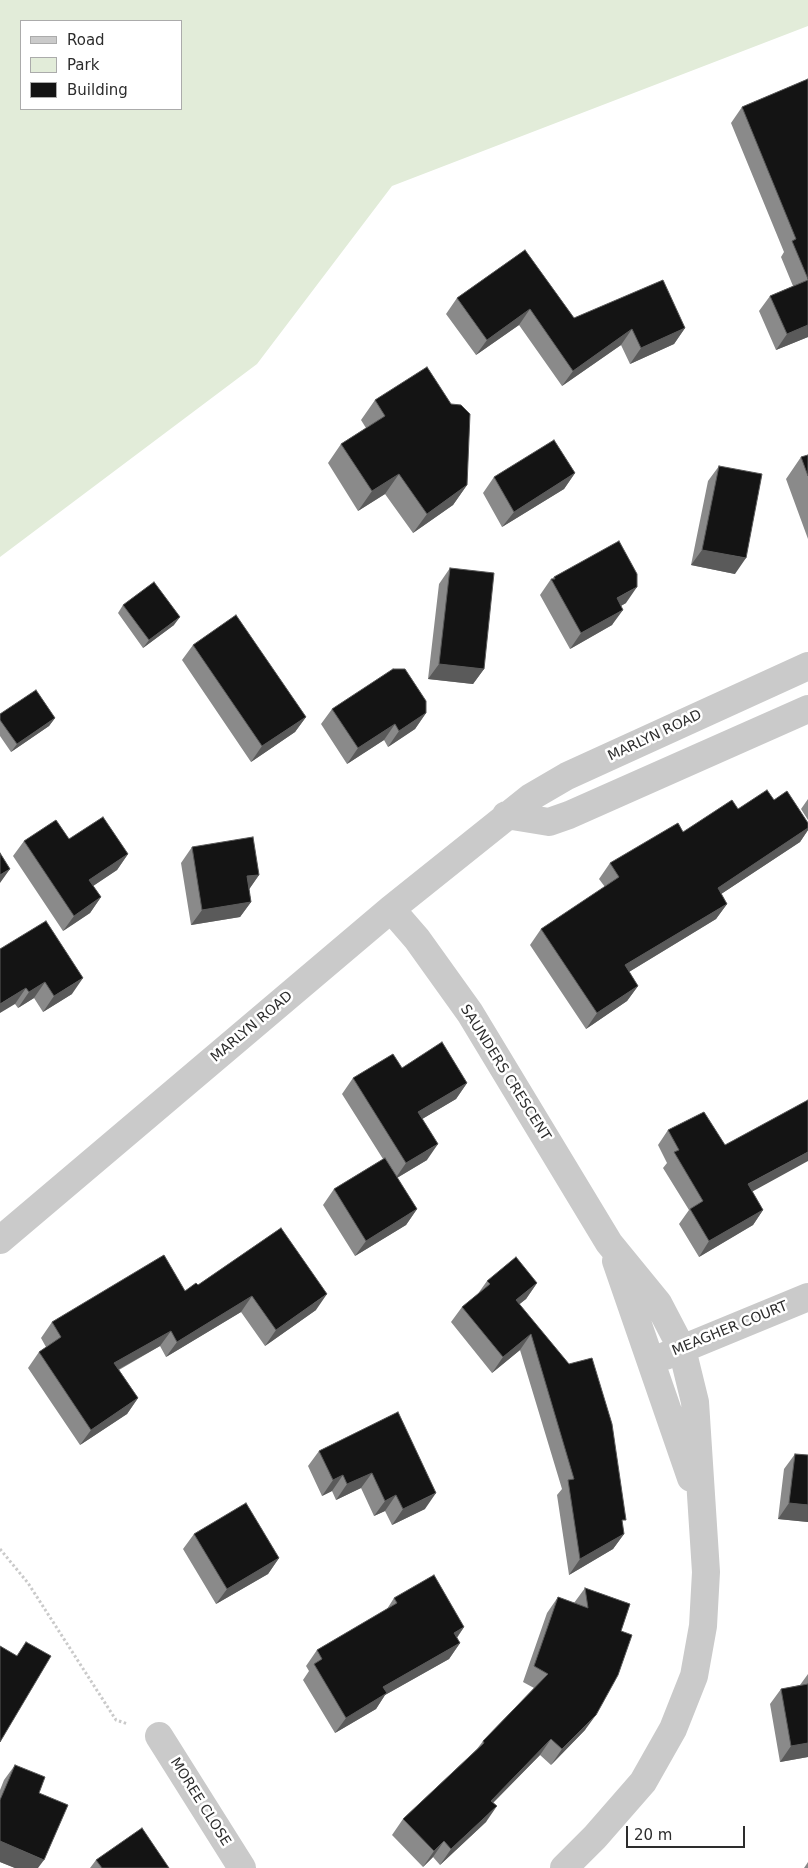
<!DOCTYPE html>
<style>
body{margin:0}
#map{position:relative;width:808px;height:1868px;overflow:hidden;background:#fff;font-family:"DejaVu Sans",sans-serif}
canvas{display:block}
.legend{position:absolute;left:20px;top:20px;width:162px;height:90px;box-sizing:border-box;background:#fff;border:1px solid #ababab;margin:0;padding:6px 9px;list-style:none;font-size:15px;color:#2d2d2d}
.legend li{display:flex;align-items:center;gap:10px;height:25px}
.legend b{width:25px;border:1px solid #ababab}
.scale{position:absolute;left:626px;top:1826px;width:119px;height:22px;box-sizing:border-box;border:2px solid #2d2d2d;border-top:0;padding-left:6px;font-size:15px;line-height:18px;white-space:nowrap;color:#2d2d2d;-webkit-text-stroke:4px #fff;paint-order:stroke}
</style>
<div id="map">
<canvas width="808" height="1868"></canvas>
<ul class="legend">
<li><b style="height:6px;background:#cacaca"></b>Road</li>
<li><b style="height:14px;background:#e2ecd9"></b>Park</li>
<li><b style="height:14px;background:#141414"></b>Building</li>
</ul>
<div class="scale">20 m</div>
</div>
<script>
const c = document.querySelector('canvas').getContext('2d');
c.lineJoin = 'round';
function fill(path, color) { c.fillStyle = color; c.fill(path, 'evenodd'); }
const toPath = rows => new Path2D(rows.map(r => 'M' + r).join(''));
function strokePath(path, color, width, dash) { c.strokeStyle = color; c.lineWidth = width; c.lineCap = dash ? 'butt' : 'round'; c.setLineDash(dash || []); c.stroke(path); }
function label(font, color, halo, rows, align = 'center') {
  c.font = font + ' "DejaVu Sans",sans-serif'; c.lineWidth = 5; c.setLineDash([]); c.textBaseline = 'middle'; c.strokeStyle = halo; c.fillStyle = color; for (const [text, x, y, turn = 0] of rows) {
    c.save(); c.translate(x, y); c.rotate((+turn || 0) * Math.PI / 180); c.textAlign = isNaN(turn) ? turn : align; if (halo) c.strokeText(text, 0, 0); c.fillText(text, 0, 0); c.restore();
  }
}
fill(toPath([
 [0,0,808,0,808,26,392,186,257,364,0,557],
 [21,21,181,21,181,109,21,109]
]), '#e2ecd9');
strokePath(toPath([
 [0,1549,28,1583,116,1720,128,1724]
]), '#cacaca', 3, [2.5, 2.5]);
strokePath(toPath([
 [506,815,549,822,569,815,808,709],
 [391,909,417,939,470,1013,609,1243,658,1303,682,1349,695,1402,706,1572,703,1626,694,1676,673,1729,643,1782,595,1837,564,1868],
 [0,1240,391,909,531,797,567,776,808,666],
 [616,1261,691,1478],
 [665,1356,808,1297],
 [159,1736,242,1868]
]), '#cacaca', 28);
fill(toPath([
 [808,79,808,337,776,350,759,311,770,296,793,286,781,257,784,252,731,123,742,107],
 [525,250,574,318,685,328,674,344,630,364,621,345,562,386,519,325,476,355,446,314,457,298],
 [375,400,467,485,453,505,413,533,385,494,358,511,328,463,341,444,366,428,361,420],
 [808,455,808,539,786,479,801,457],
 [719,466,735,574,691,565,708,481],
 [575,473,564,489,502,527,483,493,494,477],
 [450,568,484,669,473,684,428,679,439,584],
 [554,577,626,603,621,606,612,625,570,649,540,595,551,579,552,579],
 [123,605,174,625,143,648,118,613],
 [193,645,306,717,295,732,251,762,182,660],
 [332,709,426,713,415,729,388,747,384,740,347,764,321,724],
 [0,714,55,718,49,726,11,752,0,736],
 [808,799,808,820,801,809],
 [774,800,808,823,808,830,800,842,721,894,727,904,716,919,629,972,638,986,627,1001,586,1029,530,945,541,929,605,887,599,879,610,863,738,809],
 [69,839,128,854,117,870,93,886,101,897,90,913,63,931,13,856,24,841],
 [192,847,259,875,249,889,251,902,240,917,191,925,181,863],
 [0,949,72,994,43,1012,34,998,18,1008,15,1004],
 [402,1068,467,1083,456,1099,422,1119,427,1160,397,1178,417,1209,406,1225,355,1256,323,1205,334,1189,383,1159,342,1094,353,1078],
 [668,1130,752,1191,763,1210,753,1225,699,1257,679,1224,689,1210,663,1168,667,1163,658,1145],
 [281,1228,316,1310,265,1346,241,1312,166,1357,160,1346,119,1370,138,1398,127,1414,80,1445,28,1368,39,1352,46,1347,41,1338,52,1322,185,1291,198,1285],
 [487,1281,537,1283,526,1299,519,1304,622,1525,624,1534,613,1549,569,1575,557,1495,562,1489,520,1350,492,1373,451,1322,462,1307,477,1295],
 [398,1412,425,1509,392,1525,385,1511,374,1516,361,1488,336,1500,332,1491,322,1496,308,1466,319,1451],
 [795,1454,808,1522,778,1519,784,1469],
 [194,1534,279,1558,268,1574,216,1604,183,1549],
 [585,1588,630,1604,585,1730,551,1765,540,1755,493,1803,486,1822,440,1865,433,1857,423,1867,392,1835,403,1819,477,1749,483,1741,534,1688,523,1682,547,1613,558,1597,574,1603],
 [394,1598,464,1627,457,1638,460,1643,449,1659,385,1695,376,1709,335,1733,303,1680,309,1671,306,1666,317,1650,387,1609],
 [808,1674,808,1757,780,1762,770,1704,781,1689,800,1685],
 [15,1765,39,1793,15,1868,0,1862,0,1790,4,1780],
 [96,1860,169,1868,90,1868],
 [808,1862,808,1868,804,1868]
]), '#8a8a8a');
fill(toPath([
 [530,309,519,325,476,355,487,340],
 [808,325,808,337,776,350,787,334],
 [685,328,674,344,630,364,641,348],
 [632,329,621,345,562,386,573,371],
 [575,473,564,489,502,527,514,512],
 [399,474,385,494,358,511,372,491],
 [467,485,453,505,413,533,427,514],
 [702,550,746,558,735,574,691,565],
 [637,587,626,603,606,614,617,598],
 [623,610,612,625,570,649,581,633],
 [180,617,174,625,143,648,149,640],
 [439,664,484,669,473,684,428,679],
 [426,713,415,729,388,747,399,731],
 [306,717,295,732,251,762,262,746],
 [55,718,49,726,11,752,17,744],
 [395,724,384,740,347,764,358,748],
 [808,828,808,830,800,842,706,904,718,888],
 [128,854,117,870,78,896,89,880],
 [10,869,0,883,0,875],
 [259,875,248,891,247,876],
 [101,897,90,913,63,931,74,916],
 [251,902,240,917,191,925,202,910],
 [727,904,716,919,614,981,625,965],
 [83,978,72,994,43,1012,54,996],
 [45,982,34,998,18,1008,29,992],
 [638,986,627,1001,586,1029,597,1013],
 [26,988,15,1004,0,1013,0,1004],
 [467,1083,456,1099,407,1128,418,1112],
 [438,1144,427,1160,395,1179,406,1163],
 [808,1152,808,1161,737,1200,748,1184],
 [417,1209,406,1225,355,1256,366,1241],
 [763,1210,753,1225,699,1257,709,1241],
 [537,1283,526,1299,505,1316,516,1300],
 [327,1294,316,1310,265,1346,276,1330],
 [252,1296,241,1312,166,1357,177,1342],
 [171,1331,160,1346,103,1378,114,1363],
 [531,1334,520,1350,492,1373,503,1357],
 [138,1398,127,1414,80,1445,91,1430],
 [372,1473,361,1488,336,1500,347,1484],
 [343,1475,332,1491,322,1496,333,1480],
 [436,1493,425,1509,392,1525,403,1509],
 [396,1495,385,1511,374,1516,385,1501],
 [789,1503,808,1505,808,1522,778,1519],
 [624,1534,613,1549,569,1575,580,1559],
 [279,1558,268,1574,216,1604,227,1589],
 [464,1627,453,1643,454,1633],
 [460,1643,449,1659,385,1695,376,1709,335,1733,346,1718,383,1687],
 [596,1715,585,1730,551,1765,562,1749],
 [551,1739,540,1755,480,1816,491,1801],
 [808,1743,808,1757,780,1762,791,1746],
 [497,1806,486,1822,440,1865,451,1849],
 [0,1841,44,1860,38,1868,15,1868,0,1862],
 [444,1841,433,1857,423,1867,434,1851]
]), '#5a5a5a');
const building = toPath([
 [808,79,808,279,792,241,796,239,742,107,808,79],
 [525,250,574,318,663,280,685,328,641,348,632,329,573,371,530,309,487,340,457,298,525,250],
 [808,280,808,325,787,334,770,296,808,280],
 [427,367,451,404,461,405,470,414,467,485,427,514,399,474,372,491,341,444,385,416,375,400,427,367],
 [554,440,575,473,514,512,494,477,554,440],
 [808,455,808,476,801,457,808,455],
 [719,466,762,474,746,558,702,550,719,466],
 [619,541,637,574,637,587,617,598,623,610,581,633,551,579,555,579,554,577,619,541],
 [450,568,494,573,484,669,439,664,450,568],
 [154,582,180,617,149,640,123,605,154,582],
 [236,615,306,717,262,746,193,645,236,615],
 [393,669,405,669,426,701,426,713,399,731,395,724,358,748,332,709,393,669],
 [36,690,55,718,17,744,0,720,0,714,36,690],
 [767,790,774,800,787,791,808,823,808,828,718,888,727,904,625,965,638,986,597,1013,541,929,619,877,610,863,678,823,683,832,732,800,738,809,767,790],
 [103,817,128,854,89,880,101,897,74,916,24,841,56,820,69,839,103,817],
 [253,837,259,875,247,876,251,902,202,910,192,847,253,837],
 [0,853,10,869,0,875,0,853],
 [46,921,83,978,54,996,45,982,29,992,26,988,0,1004,0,949,46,921],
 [442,1042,467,1083,418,1112,438,1144,406,1163,353,1078,393,1054,402,1068,442,1042],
 [808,1100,808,1152,748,1184,763,1210,709,1241,690,1209,703,1201,674,1152,679,1150,668,1130,704,1112,725,1145,808,1100],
 [385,1158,417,1209,366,1241,334,1189,385,1158],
 [281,1228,327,1294,276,1330,252,1296,177,1342,171,1331,114,1363,138,1398,91,1430,39,1352,61,1337,52,1322,164,1255,185,1291,196,1283,198,1285,281,1228],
 [516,1257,537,1283,516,1300,569,1364,592,1358,612,1424,626,1520,622,1520,624,1534,580,1559,568,1480,574,1479,531,1334,503,1357,462,1307,490,1284,487,1281,516,1257],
 [398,1412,436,1493,403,1509,396,1495,385,1501,372,1473,347,1484,343,1475,333,1480,319,1451,398,1412],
 [795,1454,808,1455,808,1505,789,1503,795,1454],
 [246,1503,279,1558,227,1589,194,1534,246,1503],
 [434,1575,464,1627,454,1633,460,1643,383,1687,387,1693,346,1718,314,1664,322,1659,317,1650,397,1603,394,1598,434,1575],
 [585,1588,630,1604,621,1631,632,1635,618,1675,596,1715,562,1749,551,1739,491,1801,497,1806,451,1849,444,1841,434,1851,403,1819,484,1743,483,1741,548,1674,534,1666,558,1597,588,1608,585,1588],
 [26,1642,51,1656,0,1742,0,1646,17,1656,26,1642],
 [808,1684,808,1743,791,1746,781,1689,808,1684],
 [15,1765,45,1777,39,1793,68,1805,44,1860,0,1841,0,1800,15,1765],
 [142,1828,169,1868,102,1868,96,1860,142,1828]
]);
fill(building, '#141414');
strokePath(building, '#5a5a5a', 1);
label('14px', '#2d2d2d', '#fff', [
 ["MARLYN ROAD",655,736,-25],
 ["MARLYN ROAD",252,1027,-40],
 ["SAUNDERS CRESCENT",505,1073,58],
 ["MEAGHER COURT",730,1329,-22],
 ["MOREE CLOSE",200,1802,58]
]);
</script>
